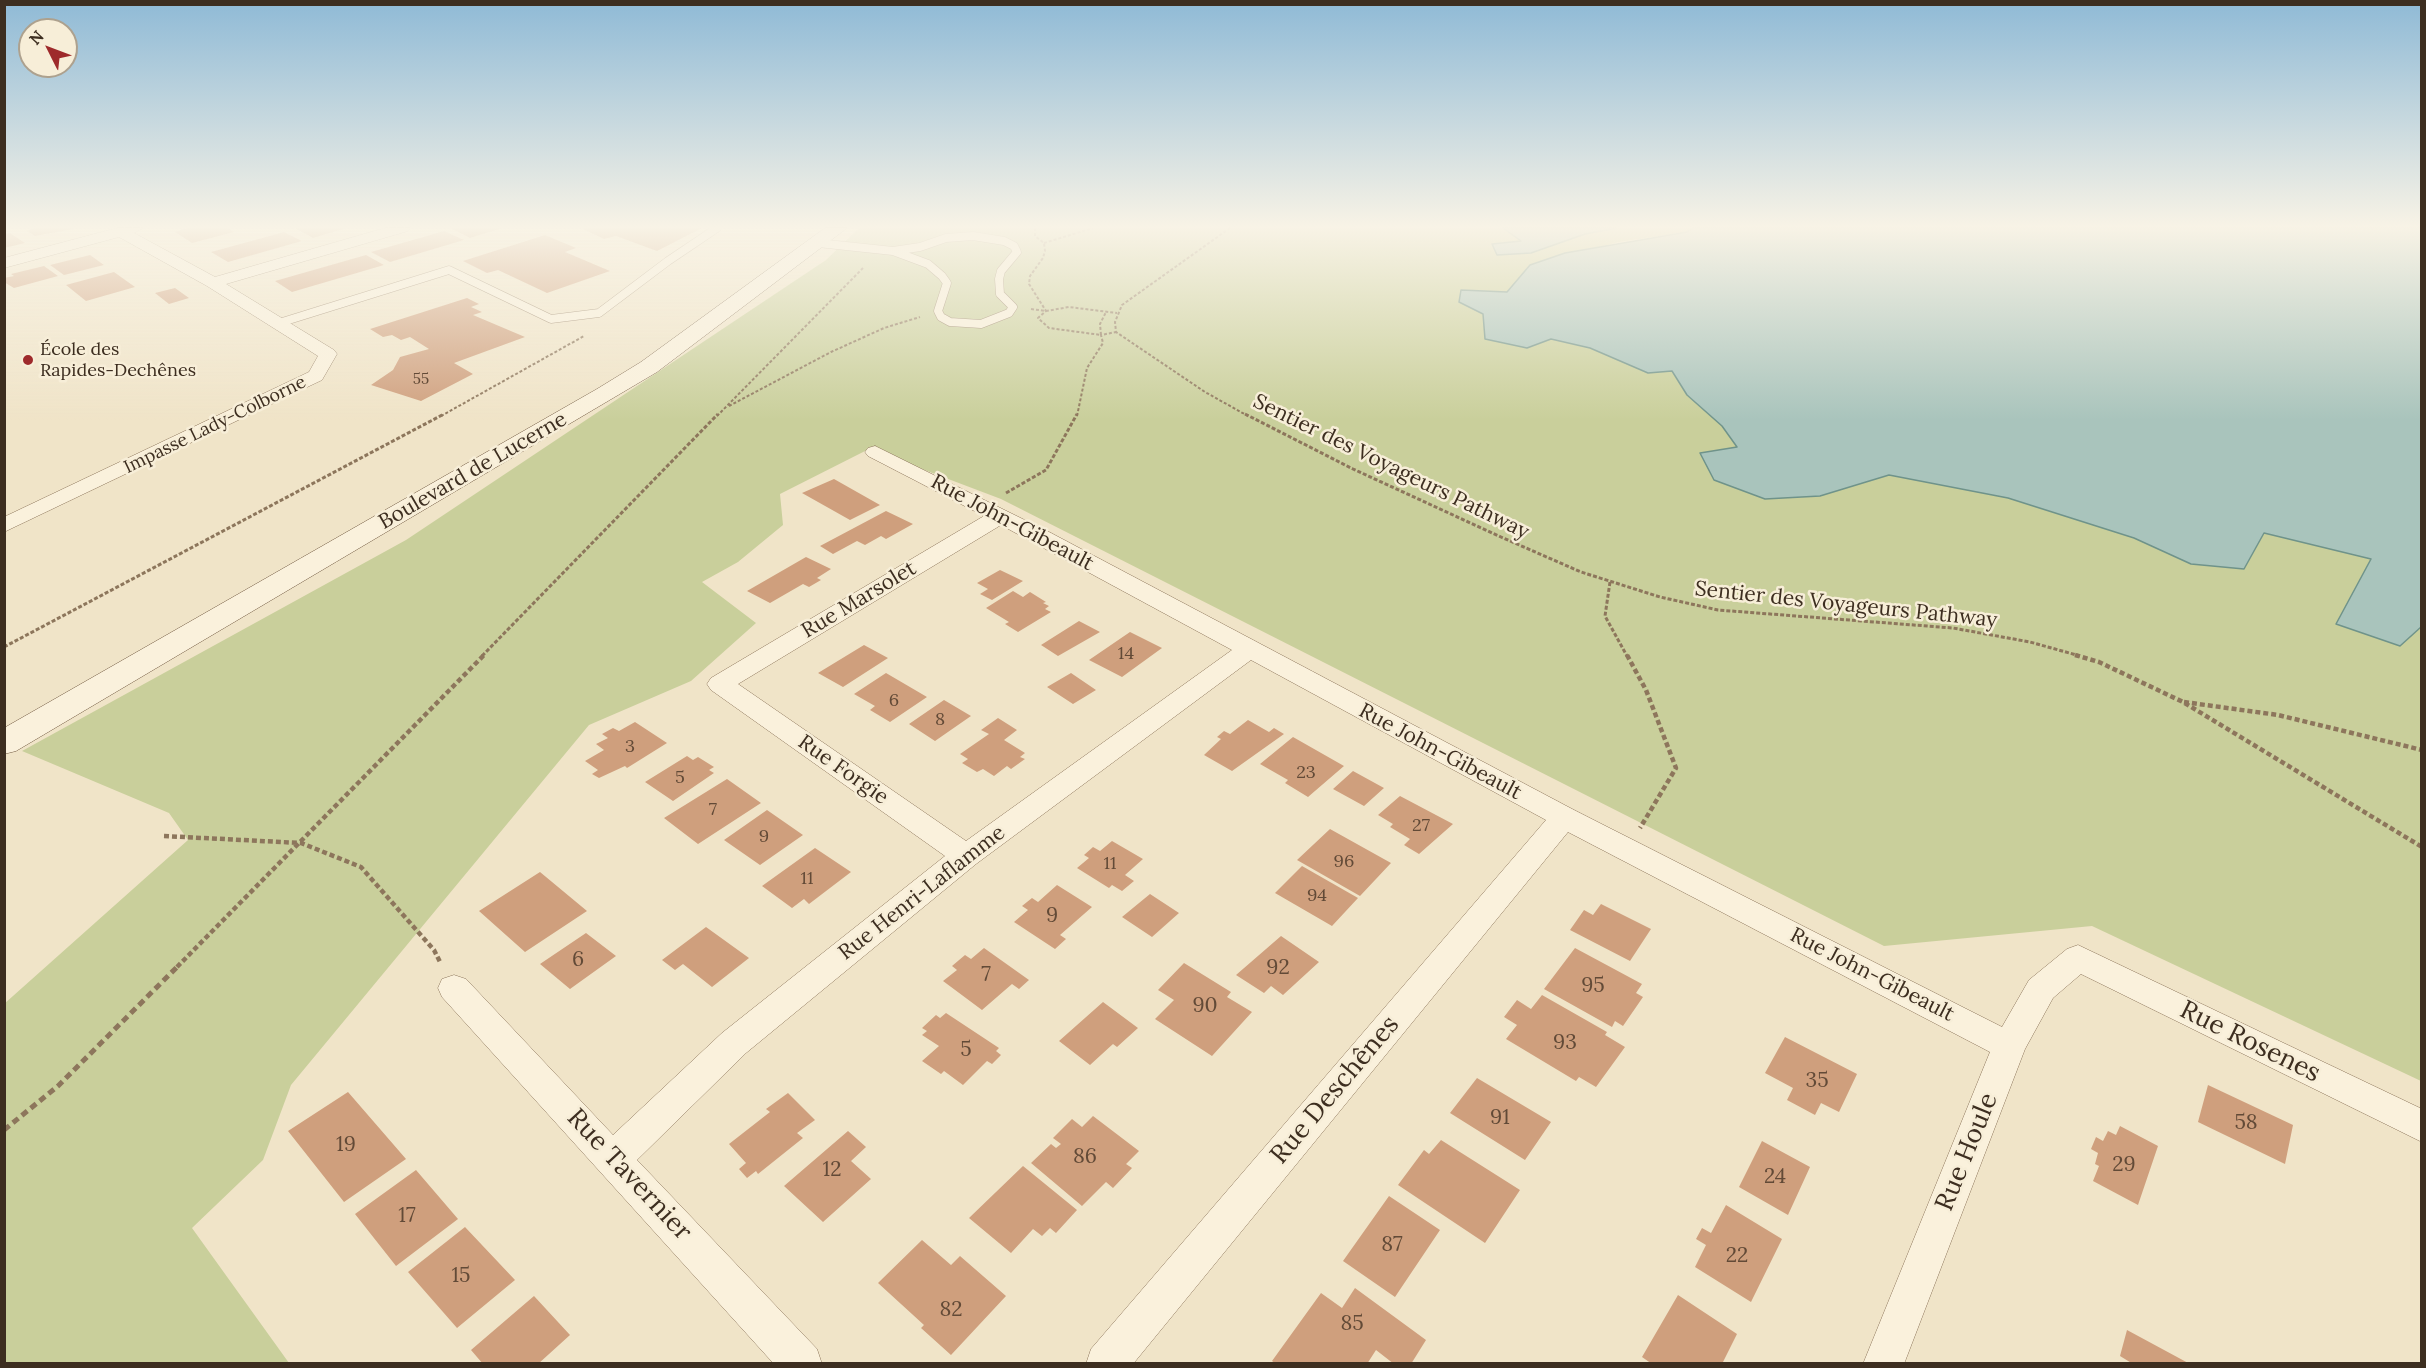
<!DOCTYPE html>
<meta charset="utf-8">
<style>
body{margin:0}
#map{position:relative;width:2426px;height:1368px;overflow:hidden;background:#f0e4c8;font-family:Lora,serif}
canvas{display:block}
.frame{position:absolute;inset:0;border:6px solid #3d2e20;pointer-events:none}
.north{position:absolute;left:18px;top:18px;width:60px;height:60px;box-sizing:border-box;background:#f7eed8;border:2px solid #ada18e;border-radius:50%;rotate:312deg;font-size:16px;font-weight:700;line-height:24px;text-align:center;color:#3d2e20}
.north::after{content:'';display:block;margin:auto;width:21px;height:27px;background:#9e2a2b;clip-path:polygon(50% 0,100% 100%,50% 72%,0 100%)}
</style>
<div id="map">
<canvas width="2426" height="1368"></canvas>
<div class="frame"></div>
<div class="north">N</div>
</div>
<script>
const c = document.querySelector('canvas').getContext('2d');
c.lineJoin = 'round';
function fill(path, color) { c.fillStyle = color; c.fill(path, 'evenodd'); }
const toPath = rows => new Path2D(rows.map(r => 'M' + r).join(''));
function strokePath(path, color, width, dash) { c.strokeStyle = color; c.lineWidth = width; c.lineCap = dash ? 'butt' : 'round'; c.setLineDash(dash || []); c.stroke(path); }
function label(font, color, halo, rows, align = 'center') {
  c.font = font + ' Lora,serif'; c.lineWidth = 5; c.setLineDash([]); c.textBaseline = 'middle'; c.strokeStyle = halo; c.fillStyle = color; for (const [text, x, y, turn = 0] of rows) {
    c.save(); c.translate(x, y); c.rotate((+turn || 0) * Math.PI / 180); c.textAlign = isNaN(turn) ? turn : align; if (halo) c.strokeText(text, 0, 0); c.fillText(text, 0, 0); c.restore();
  }
}
fill(toPath([
 [859,228,1503,228,1522,241,1531,253,1585,234,1617,228,1693,228,1687,232,1619,242,1530,265,1507,292,1462,290,1483,314,1527,348,1551,339,1590,348,1648,373,1672,371,1687,395,1722,426,1737,447,1820,496,1889,475,2008,498,2134,538,2191,564,2244,569,2264,533,2371,559,2337,624,2400,646,2421,627,2421,1081,2092,926,1884,946,1001,499,869,449,780,494,783,525,738,562,702,582,756,623,691,681,589,725,291,1085,263,1160,192,1228,289,1363,5,1363,4,1004,188,840,169,813,22,751,406,540,826,260]
]), '#c9cf9b');
const water = toPath([
 [1503,228,1617,228,1585,234,1531,253,1497,255,1492,244,1521,241,1503,228],
 [1693,228,2421,228,2421,627,2400,646,2336,624,2371,559,2264,533,2244,569,2191,564,2134,538,2008,498,1889,475,1820,496,1765,499,1714,480,1700,453,1737,447,1722,426,1687,395,1672,371,1648,373,1590,348,1551,339,1527,348,1485,339,1483,314,1459,302,1461,290,1507,292,1530,265,1565,253,1687,232,1693,228]
]);
fill(water, '#a9c4bc');
strokePath(water, '#6f938a', 1.5);
fill(toPath([
 [35,228,73,228,73,229,35,236,27,231],
 [188,228,228,228,234,232,192,243,175,232],
 [295,228,343,228,343,229,313,238],
 [450,228,499,228,499,229,470,238],
 [581,228,702,228,657,251,616,236,604,239],
 [444,231,464,240,390,262,371,252],
 [284,232,302,241,228,262,211,252],
 [10,233,25,243,4,248,4,234],
 [545,235,576,248,565,252,610,271,547,293,498,270,487,273,463,261],
 [90,255,104,265,64,275,50,265],
 [366,255,384,265,292,292,275,281],
 [44,266,58,276,14,288,4,282,4,278,14,276,11,274],
 [114,272,135,287,86,301,66,285],
 [175,288,189,298,169,304,155,293],
 [467,298,479,304,471,307,482,312,473,315,525,337,454,363,473,374,421,401,371,385,393,370,400,357,429,349,410,337,401,340,392,335,383,337,370,329],
 [834,479,880,505,850,520,802,493],
 [886,511,913,524,886,539,881,536,865,545,857,541,833,554,820,546],
 [806,557,831,569,817,578,821,580,809,587,803,584,770,603,747,591],
 [1000,570,1023,581,992,600,980,594,988,589,977,583],
 [1013,591,1023,597,1030,592,1046,602,1043,603,1049,606,1045,609,1051,612,1018,632,1005,624,1009,622,986,608],
 [1079,621,1100,632,1058,656,1041,645],
 [1130,632,1162,648,1122,677,1089,660],
 [864,645,888,658,843,687,818,673],
 [886,673,927,697,890,722,870,710,875,706,854,694],
 [1071,673,1096,690,1073,704,1047,687],
 [944,700,971,716,935,741,909,724],
 [998,718,1017,730,1004,740,1025,753,1020,757,1025,759,1011,769,1007,766,994,776,983,769,977,772,962,763,968,759,960,754,989,734,981,730],
 [1248,720,1269,732,1274,728,1284,734,1232,771,1204,755,1221,739,1217,737,1224,731,1230,734],
 [635,722,667,743,627,768,625,766,599,778,592,774,598,770,585,761,604,750,596,744,608,738,602,734,613,728,619,731],
 [1293,737,1344,766,1308,797,1285,783,1288,780,1260,764],
 [687,756,693,760,698,757,714,767,709,770,714,773,673,801,645,782],
 [1353,771,1384,788,1364,806,1333,789],
 [727,779,761,803,698,844,664,818],
 [1400,796,1453,824,1419,854,1404,845,1410,839,1390,827,1393,824,1378,815],
 [767,810,803,835,760,865,724,840],
 [1330,829,1391,863,1360,896,1297,860],
 [1112,841,1143,859,1125,875,1134,881,1122,891,1112,885,1109,888,1077,868,1089,858,1084,855,1093,847,1100,851],
 [815,848,851,872,809,904,804,899,792,908,762,886],
 [1302,866,1358,898,1332,926,1275,893],
 [540,872,587,911,525,952,479,911],
 [1057,885,1092,907,1060,935,1066,939,1055,949,1014,922,1028,910,1022,906,1032,898,1038,902],
 [1150,894,1179,913,1152,937,1122,917],
 [1601,904,1651,929,1630,961,1570,930,1584,910,1593,915],
 [706,927,749,958,712,987,683,964,675,970,662,960],
 [586,933,616,956,570,989,540,964],
 [1281,936,1319,962,1283,995,1271,986,1264,993,1236,975],
 [984,948,1029,980,1019,989,1012,984,982,1010,943,981,957,970,952,966,965,955,971,959],
 [1575,948,1642,984,1636,993,1643,997,1623,1026,1615,1021,1612,1027,1544,989],
 [1184,963,1231,992,1227,997,1252,1012,1212,1056,1155,1019,1174,1000,1158,990],
 [1542,995,1607,1032,1605,1035,1625,1047,1596,1087,1579,1077,1576,1081,1506,1039,1517,1025,1504,1017,1517,1000,1531,1009],
 [1103,1002,1138,1028,1117,1047,1113,1044,1090,1065,1059,1041],
 [946,1013,999,1048,996,1051,1001,1055,992,1064,987,1061,963,1085,944,1071,941,1074,922,1061,939,1046,922,1035,927,1031,922,1028,936,1015,940,1018],
 [1785,1037,1857,1074,1839,1112,1821,1103,1815,1115,1787,1100,1793,1088,1765,1073],
 [1477,1078,1551,1122,1525,1160,1450,1113],
 [2208,1085,2293,1125,2285,1164,2198,1122],
 [348,1092,406,1159,344,1202,288,1131],
 [788,1093,815,1120,797,1133,803,1138,758,1174,756,1171,747,1178,739,1169,746,1163,729,1144,770,1112,766,1109],
 [1093,1116,1139,1151,1126,1164,1132,1168,1113,1188,1106,1182,1082,1206,1031,1163,1051,1144,1056,1148,1061,1144,1053,1138,1072,1119,1082,1127],
 [2120,1126,2158,1146,2138,1205,2093,1181,2099,1166,2095,1164,2098,1153,2091,1149,2096,1137,2103,1141,2108,1131,2116,1135],
 [848,1131,866,1147,851,1161,871,1179,823,1222,784,1186],
 [1441,1140,1520,1190,1485,1243,1398,1185,1424,1150,1429,1154],
 [1762,1141,1810,1167,1788,1215,1739,1187],
 [1023,1166,1077,1210,1056,1233,1050,1228,1042,1236,1033,1229,1011,1253,969,1218],
 [416,1170,458,1219,396,1266,355,1214],
 [1389,1196,1440,1230,1395,1297,1343,1261],
 [1726,1205,1782,1239,1751,1302,1695,1267,1706,1245,1696,1239,1702,1228,1711,1233],
 [465,1227,515,1280,457,1328,408,1272],
 [922,1240,951,1265,960,1256,1006,1296,951,1355,921,1328,924,1325,878,1283],
 [1355,1288,1426,1340,1411,1364,1394,1364,1376,1350,1367,1364,1276,1364,1272,1361,1321,1293,1342,1308],
 [1678,1295,1737,1334,1722,1364,1652,1364,1642,1357],
 [534,1296,570,1335,538,1364,483,1364,471,1350],
 [2127,1330,2190,1364,2133,1364,2120,1356]
]), '#cf9f7d');
const service = toPath([
 [973,236,1004,241,1014,246,1017,252,1001,271,999,279,1000,294,1013,307,1009,313,981,324,950,322,941,317,938,311,947,283,942,276,928,264,893,251,920,247,946,238,973,236],
 [818,243,893,251],
 [279,323,449,270,551,319,599,313,668,261,717,228]
]);
const minor = toPath([
 [117,228,143,228,134,233,215,277,385,228,410,228,408,231,226,284,334,350,337,354,322,380,4,532,4,517,309,372,318,356,207,286,119,237,4,268,4,258,117,228],
 [875,446,1051,533,1574,810,2002,1027,2029,980,2067,949,2078,945,2422,1109,2422,1142,2081,974,2053,998,2025,1049,1904,1364,1863,1364,1990,1052,1568,832,1133,1364,1086,1364,1091,1349,1546,820,1251,660,976,864,746,1053,637,1160,817,1349,822,1364,774,1364,442,997,438,988,442,979,454,975,466,979,613,1135,722,1033,945,856,711,690,707,684,711,678,984,516,868,456,865,452,868,448,875,446],
 [1001,525,1232,650,966,841,738,684,1001,525]
]);
const secondary = toPath([
 [825,228,847,228,657,372,16,751,4,754,4,728,597,389,641,362,825,228]
]);
strokePath(service, '#8d765c', 9);
strokePath(minor, '#8d765c', 1);
strokePath(secondary, '#6f573f', 1);
strokePath(toPath([
 [1035,228,1035,236,1044,243,1045,251,1043,258,1030,276,1029,284,1046,311,1038,318,1049,328,1101,335,1100,324,1106,312],
 [1230,228,1122,305,1115,322,1116,332,1205,392,1248,416],
 [1044,243,1093,228],
 [1031,309,1046,311,1069,307,1117,313],
 [729,406,831,352,884,328,920,317],
 [441,416,584,336],
 [717,416,863,268],
 [1077,416,1087,368,1103,343,1101,335,1116,332]
]), '#8d765c', 2, [3, 2]);
strokePath(toPath([
 [1245,414,1353,469,1501,537,1581,572,1660,597,1718,610,1953,628,2030,642,2080,656],
 [1006,493,1046,470,1077,414],
 [1610,582,1605,616,1627,656],
 [4,647,444,414],
 [482,656,718,414]
]), '#8d765c', 3, [4, 2]);
strokePath(toPath([
 [1627,655,1646,690,1676,768,1640,828],
 [2075,655,2099,662,2183,702,2422,847],
 [2184,702,2278,715,2422,750],
 [164,836,301,843,361,867,434,950,441,964],
 [177,967,484,655]
]), '#8d765c', 4.5, [5, 3]);
strokePath(toPath([
 [4,1130,58,1086,178,966]
]), '#8d765c', 5, [7, 4.5]);
strokePath(service, '#faf1dc', 8);
fill(minor, '#faf1dc');
fill(secondary, '#faf1dc');
const sky = c.createLinearGradient(0, 0, 0, 420);
sky.addColorStop(0, '#8fbad6');
sky.addColorStop(0.54, '#f8f3e6');
sky.addColorStop(1, '#f8f3e600');
c.fillStyle = sky;
c.fillRect(0, 0, 2426, 420);
for (const [x, y, r, color] of [
 [28,360,6,"#9e2a2b"]
]) { const dot = new Path2D(); dot.arc(x, y, r, 0, 2 * Math.PI); c.fillStyle = color; c.fill(dot); strokePath(dot, '#f7eed8', 2); }
label('15px', '#624a37', null, [
 ["55",421,380]
]);
label('18px', '#3d2e20', '#f7eed8', [
 ["École des",40,350],
 ["Rapides-Dechênes",40,371]
], 'left');
label('18px', '#3d2e20', '#f7eed8', [
 ["Impasse Lady-Colborne",215,425,-26]
]);
label('18px', '#624a37', null, [
 ["14",1126,654],
 ["6",894,701],
 ["8",940,720],
 ["3",630,747],
 ["23",1306,773],
 ["5",680,778],
 ["7",713,810],
 ["27",1421,826],
 ["9",764,837],
 ["96",1344,862],
 ["11",1110,864],
 ["11",807,879],
 ["94",1317,896]
]);
label('21px', '#3d2e20', '#f7eed8', [
 ["Sentier des Voyageurs Pathway",1391,467,26],
 ["Boulevard de Lucerne",473,471,-30],
 ["Rue John-Gibeault",1012,523,28],
 ["Rue Marsolet",859,600,-31],
 ["Sentier des Voyageurs Pathway",1846,605,6],
 ["Rue John-Gibeault",1440,752,28],
 ["Rue Forgie",843,770,35],
 ["Rue Henri-Laflamme",922,893,-38],
 ["Rue John-Gibeault",1872,975,27]
]);
label('21px', '#624a37', null, [
 ["9",1052,916],
 ["6",578,960],
 ["92",1278,968],
 ["7",986,975],
 ["95",1593,986],
 ["90",1205,1006],
 ["93",1565,1043],
 ["5",966,1050],
 ["35",1817,1081],
 ["91",1500,1118],
 ["58",2246,1123],
 ["19",346,1145],
 ["86",1085,1157],
 ["29",2124,1165],
 ["12",832,1170],
 ["24",1775,1177],
 ["17",407,1216],
 ["87",1392,1245],
 ["22",1737,1256],
 ["15",461,1276],
 ["82",951,1310],
 ["85",1352,1324]
]);
label('26px', '#3d2e20', '#f7eed8', [
 ["Rue Rosenes",2250,1042,26],
 ["Rue Deschênes",1335,1090,-50],
 ["Rue Houle",1967,1152,-68],
 ["Rue Tavernier",629,1175,47]
]);
</script>
